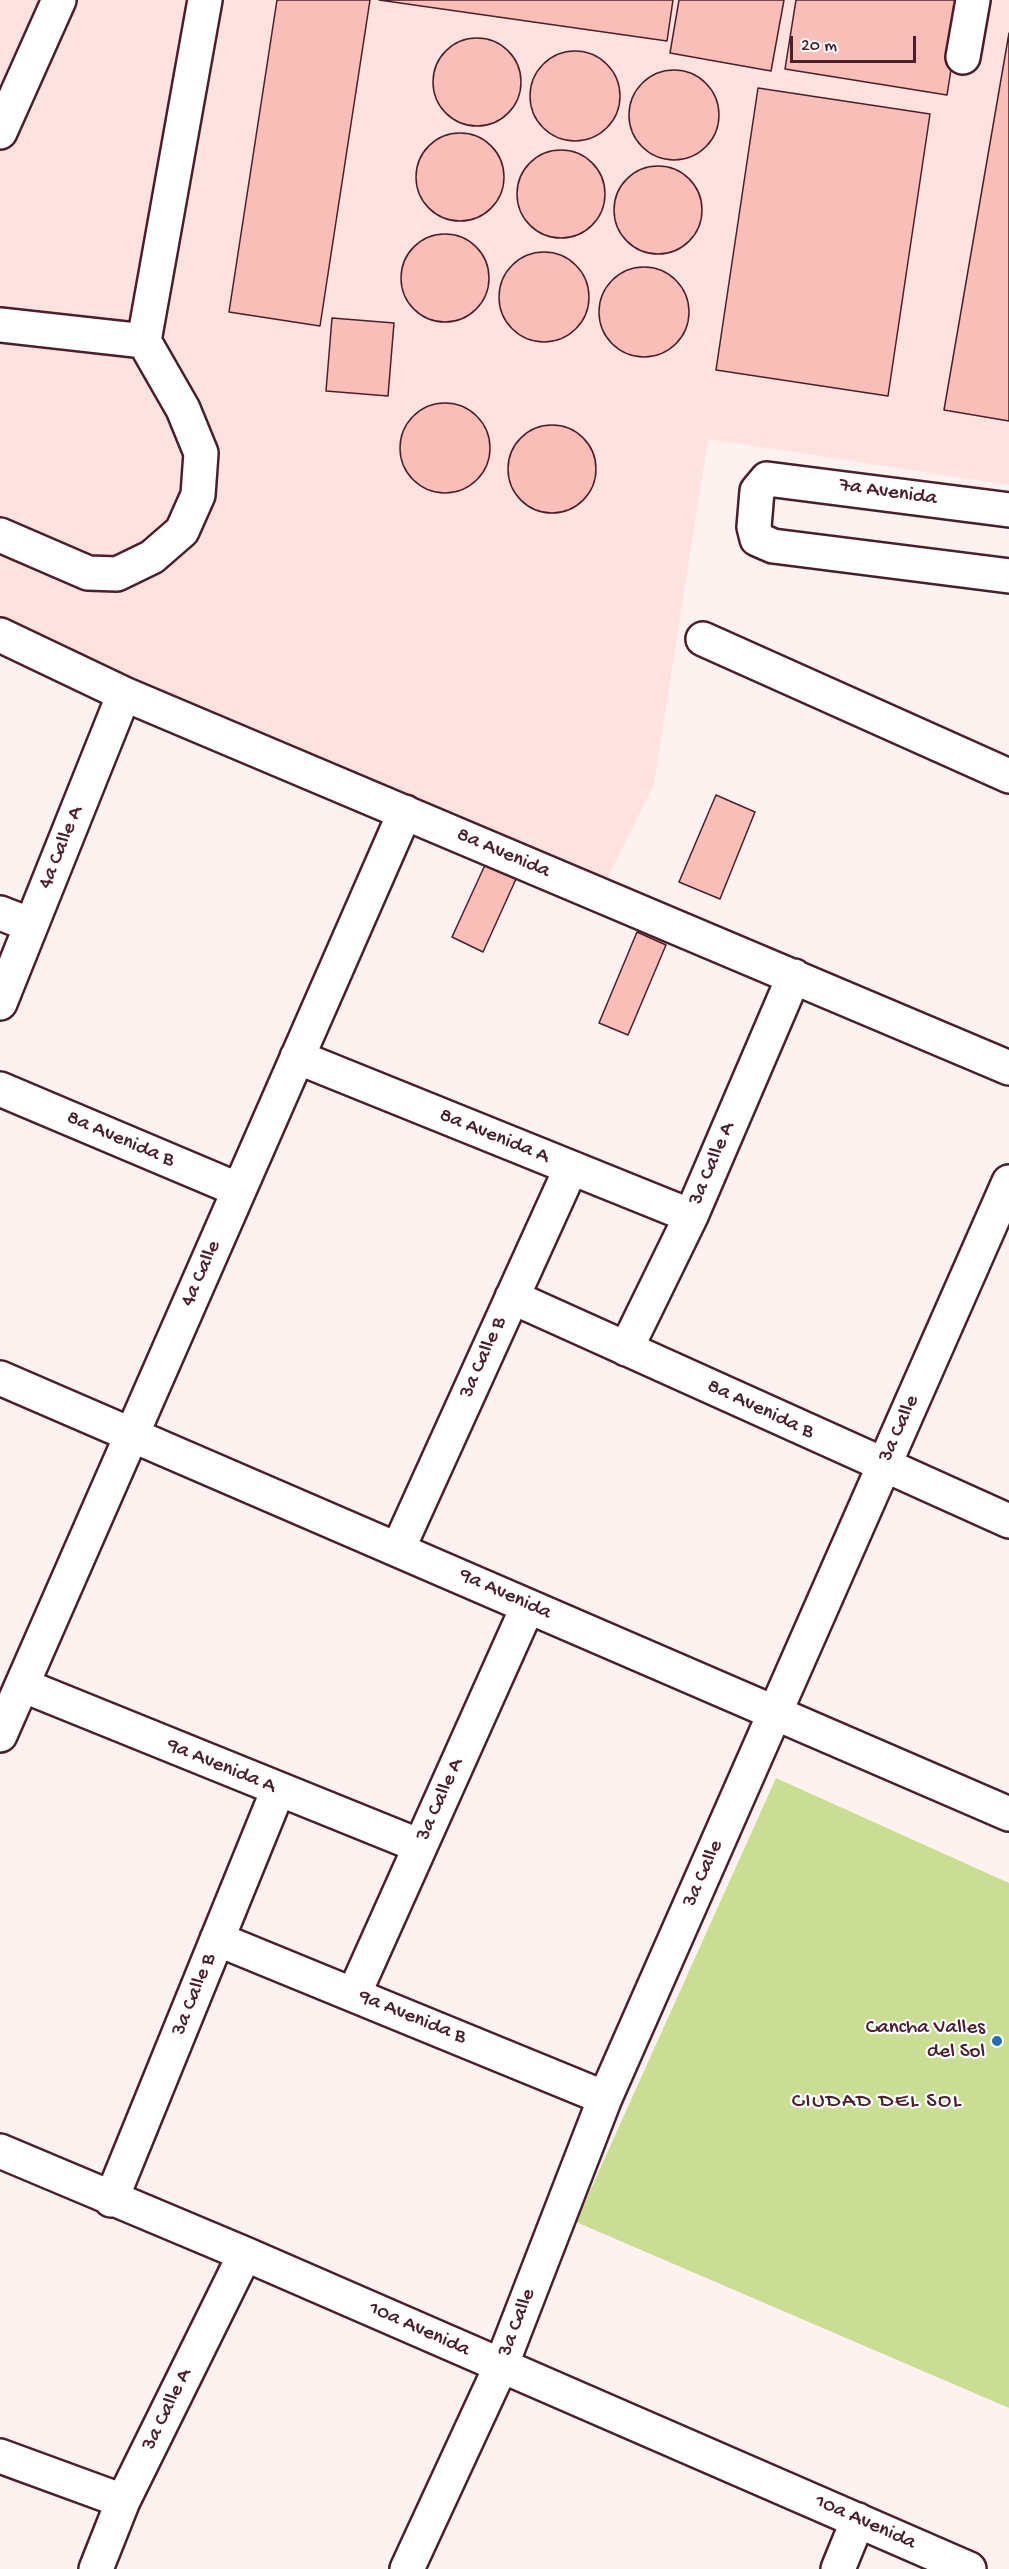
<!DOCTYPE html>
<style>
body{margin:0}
#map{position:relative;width:1009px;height:2569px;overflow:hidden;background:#fef2f1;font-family:"Gochi Hand",sans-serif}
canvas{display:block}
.scale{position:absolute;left:790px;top:36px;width:126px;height:27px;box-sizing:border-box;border:3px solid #4a1f2b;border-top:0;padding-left:8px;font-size:18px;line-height:21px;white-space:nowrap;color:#4a1f2b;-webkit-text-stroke:4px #fff;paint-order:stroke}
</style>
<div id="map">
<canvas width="1009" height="2569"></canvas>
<div class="scale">20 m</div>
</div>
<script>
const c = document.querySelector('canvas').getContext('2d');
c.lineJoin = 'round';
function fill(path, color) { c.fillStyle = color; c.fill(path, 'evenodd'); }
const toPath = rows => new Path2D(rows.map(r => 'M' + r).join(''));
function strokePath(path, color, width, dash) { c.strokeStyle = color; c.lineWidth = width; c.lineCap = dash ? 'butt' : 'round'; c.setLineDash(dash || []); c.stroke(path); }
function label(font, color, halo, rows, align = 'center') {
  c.font = font + ' "Gochi Hand",sans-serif'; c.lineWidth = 4.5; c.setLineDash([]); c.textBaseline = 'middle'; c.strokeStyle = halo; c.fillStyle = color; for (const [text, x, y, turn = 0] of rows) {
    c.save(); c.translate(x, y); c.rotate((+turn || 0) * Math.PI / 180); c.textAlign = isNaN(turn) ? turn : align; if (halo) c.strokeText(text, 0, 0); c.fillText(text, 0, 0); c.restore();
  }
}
fill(toPath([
 [0,0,1009,0,1009,485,708,439,654,785,596,900,0,621]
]), '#fde2e0');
fill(toPath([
 [776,1778,1009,1883,1009,2408,576,2222]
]), '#c9de93');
const building = toPath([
 [277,0,370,0,320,326,229,312,277,0],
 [379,0,673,0,667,41,379,0],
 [679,0,784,0,771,71,670,53,679,0],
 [796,0,962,0,947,95,785,69,796,0],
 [1009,33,1009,421,944,410,1009,33],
 '433 82a44 44 0 1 1 88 0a44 44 0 1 1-88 0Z',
 '530 96a45 45 0 1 1 90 0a45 45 0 1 1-90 0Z',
 '629 115a45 45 0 1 1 90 0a45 45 0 1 1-90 0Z',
 [758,88,930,114,888,396,716,370,758,88],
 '416 177a44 44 0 1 1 88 0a44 44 0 1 1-88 0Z',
 '517 194a44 44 0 1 1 88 0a44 44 0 1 1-88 0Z',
 '614 210a44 44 0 1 1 88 0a44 44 0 1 1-88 0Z',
 '401 278a44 44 0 1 1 88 0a44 44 0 1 1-88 0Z',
 '499 297a45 45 0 1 1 90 0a45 45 0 1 1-90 0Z',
 '599 312a45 45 0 1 1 90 0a45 45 0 1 1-90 0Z',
 [332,318,394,323,388,396,326,391,332,318],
 '400 448a45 45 0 1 1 90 0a45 45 0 1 1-90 0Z',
 '508 469a44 44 0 1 1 88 0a44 44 0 1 1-88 0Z',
 [716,795,755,812,720,899,679,882,716,795],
 [485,865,516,879,483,952,452,937,485,865],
 [637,932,666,945,628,1035,599,1023,637,932]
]);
fill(building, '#fabeb8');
strokePath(building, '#4a1f2b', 1.5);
const minor = toPath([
 [963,57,973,0],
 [0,132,59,0],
 [0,325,144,341],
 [1009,510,767,479,757,491,754,527,757,539,773,546,1009,576],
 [0,535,88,573,117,574,152,557,182,531,198,495,201,453,183,409,144,341,205,0],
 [0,635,124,694,1009,1068],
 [703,639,1009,776],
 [0,913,31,925],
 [0,1003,124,694],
 [297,1057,691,1216],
 [0,1089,239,1190],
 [512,1297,1009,1521],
 [626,1349,691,1216,794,976],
 [0,1378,1009,1814],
 [398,1549,571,1168],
 [22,1685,420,1846],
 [0,1735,405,812],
 [217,1939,605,2098],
 [354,1994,528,1606],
 [0,2151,245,2254,969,2569],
 [111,2200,278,1790],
 [0,2456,123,2501],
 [96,2569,123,2501,245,2254],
 [407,2569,501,2366,605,2098,1009,1182],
 [838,2569,858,2520]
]);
strokePath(minor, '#4a1f2b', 38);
strokePath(minor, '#fff', 33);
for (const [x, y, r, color] of [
 [997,2041,6,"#1f6fb2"]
]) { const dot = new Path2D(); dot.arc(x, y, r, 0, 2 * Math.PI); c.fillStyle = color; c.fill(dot); strokePath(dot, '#fff', 2); }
label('21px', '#4a1f2b', '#fff', [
 ["7a Avenida",888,493,8],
 ["4a Calle A",62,848,-68],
 ["8a Avenida",503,854,23],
 ["8a Avenida A",494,1137,22],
 ["8a Avenida B",120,1140,23],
 ["3a Calle A",713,1164,-67],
 ["4a Calle",202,1274,-66],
 ["3a Calle B",484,1358,-66],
 ["8a Avenida B",760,1410,25],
 ["3a Calle",900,1429,-66],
 ["9a Avenida",505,1595,24],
 ["9a Avenida A",221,1767,22],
 ["3a Calle A",441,1800,-66],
 ["3a Calle",704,1874,-66],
 ["3a Calle B",195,1995,-68],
 ["9a Avenida B",412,2018,22],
 ["3a Calle",518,2323,-69],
 ["10a Avenida",419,2330,24],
 ["3a Calle A",168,2410,-64],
 ["10a Avenida",865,2523,24]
]);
label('21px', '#4a1f2b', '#fff', [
 ["Cancha Valles",985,2029],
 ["del Sol",985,2053]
], 'right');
c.letterSpacing = '1.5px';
label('22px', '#4a1f2b', '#fff', [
 ["CIUDAD DEL SOL",877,2103]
]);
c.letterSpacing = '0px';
</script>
